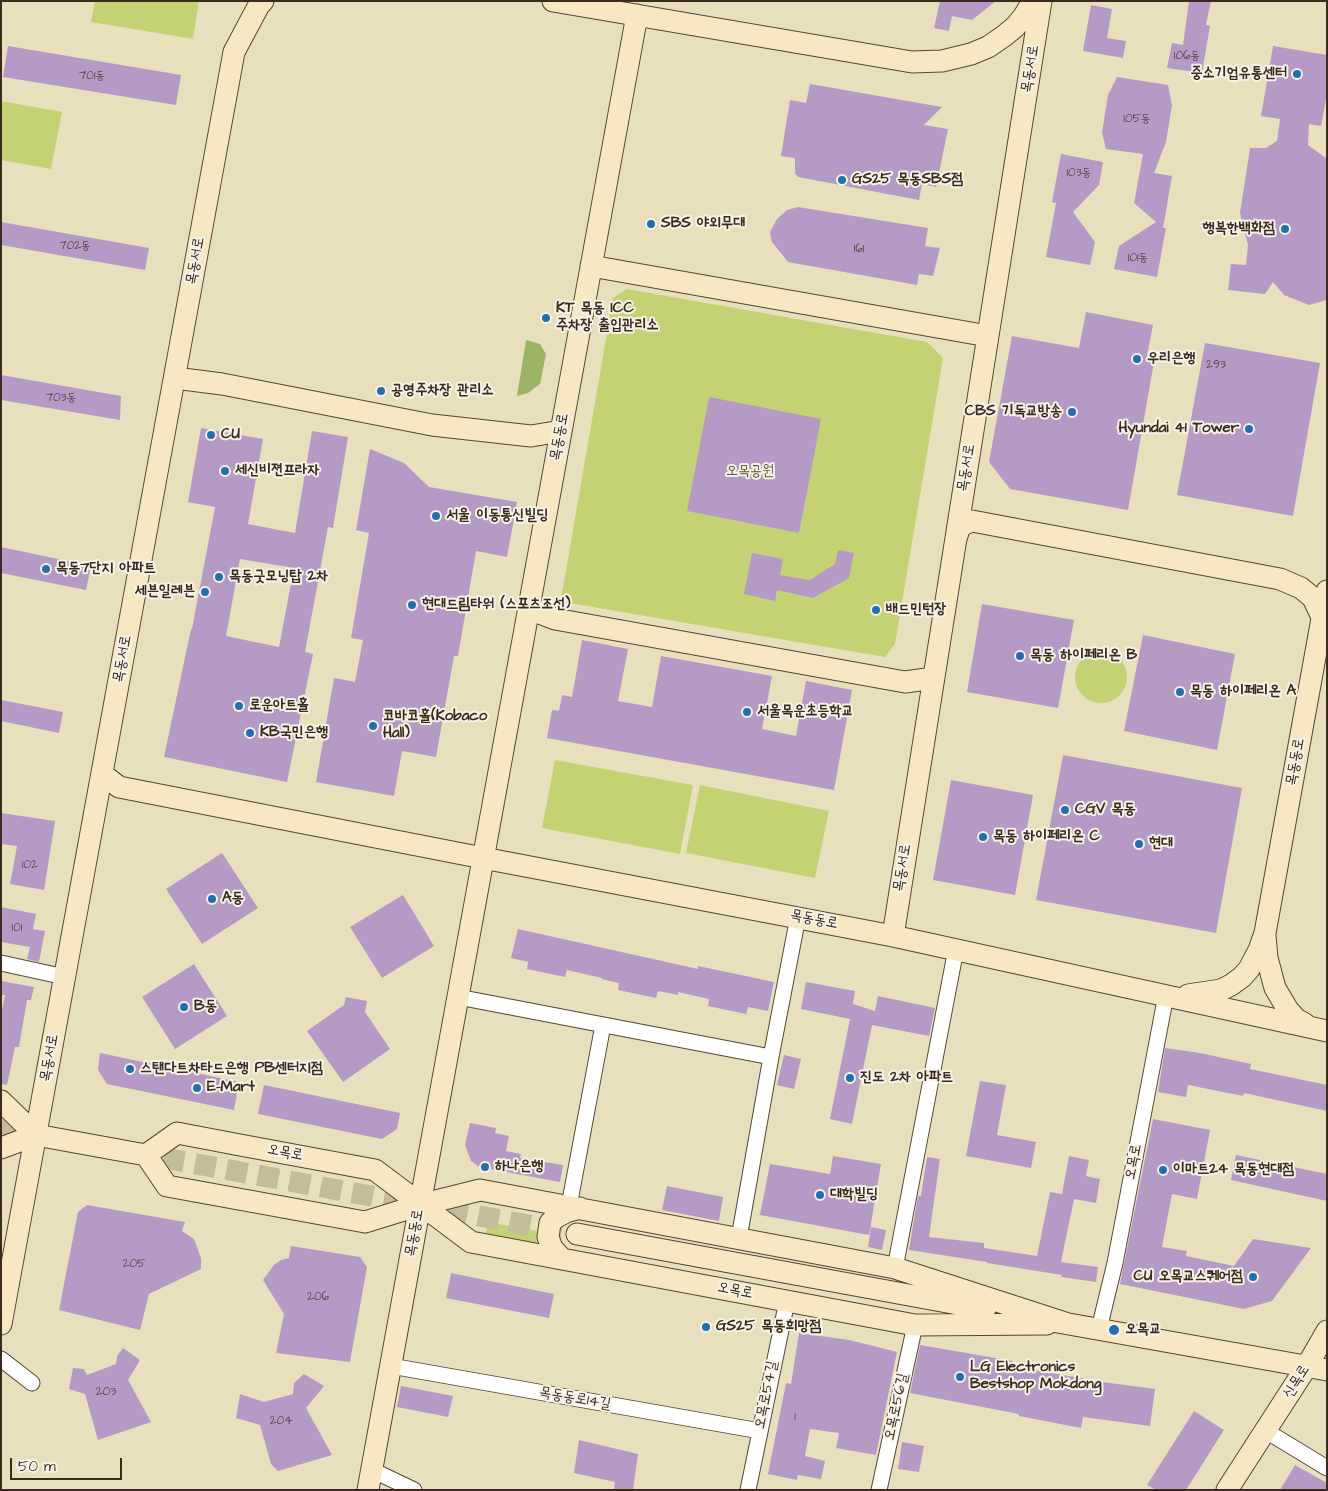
<!DOCTYPE html>
<meta charset="utf-8">
<style>
body{margin:0}
#map{position:relative;width:1328px;height:1491px;overflow:hidden;background:#e8e0bc;font-family:"Architects Daughter",sans-serif}
canvas{display:block}
.frame{position:absolute;inset:0;border:2px solid #3b2a1e;pointer-events:none}
.scale{position:absolute;left:10px;top:1458px;width:112px;height:22px;box-sizing:border-box;border:2px solid #3b2a1e;border-top:0;padding-left:6px;font-size:15px;line-height:18px;white-space:nowrap;color:#3b2a1e;-webkit-text-stroke:4px #f7f3e8;paint-order:stroke}
</style>
<div id="map">
<canvas width="1328" height="1491"></canvas>
<div class="frame"></div>
<div class="scale">50 m</div>
</div>
<script>
const c = document.querySelector('canvas').getContext('2d');
c.lineJoin = 'round';
function fill(path, color) { c.fillStyle = color; c.fill(path, 'evenodd'); }
const toPath = rows => new Path2D(rows.map(r => 'M' + r).join(''));
function strokePath(path, color, width, dash) { c.strokeStyle = color; c.lineWidth = width; c.lineCap = dash ? 'butt' : 'round'; c.setLineDash(dash || []); c.stroke(path); }
function label(font, color, halo, rows, align = 'center') {
  c.font = font + ' "Architects Daughter","Poor Story",sans-serif'; c.lineWidth = 4; c.setLineDash([]); c.textBaseline = 'middle'; c.strokeStyle = halo; c.fillStyle = color; for (const [text, x, y, turn = 0] of rows) {
    c.save(); c.translate(x, y); c.rotate((+turn || 0) * Math.PI / 180); c.textAlign = isNaN(turn) ? turn : align; if (halo) c.strokeText(text, 0, 0); c.fillText(text, 0, 0); c.restore();
  }
}
fill(toPath([
 [95,1,199,1,193,39,91,22],
 [1,101,62,112,51,169,1,160],
 [627,289,927,342,943,358,895,644,885,657,575,604,558,606,563,588,613,298],
 '1075 677a26 26 0 1 1 52 0a26 26 0 1 1-52 0Z',
 [555,760,693,785,680,854,542,828],
 [700,785,829,811,815,878,686,853],
 [488,1222,537,1231,536,1247,484,1242]
]), '#c5d274');
fill(toPath([
 [526,340,540,344,546,354,540,384,528,393,517,396]
]), '#9cb466');
fill(toPath([
 [940,1,996,1,972,20,952,16,949,31,934,28],
 [1189,1,1211,1,1206,25,1210,26,1202,73,1167,68,1172,43,1183,45],
 [1091,5,1112,9,1107,38,1126,41,1123,58,1083,51],
 [8,46,181,75,176,105,3,77],
 [1273,46,1327,55,1327,94,1321,126,1309,124,1308,145,1327,159,1327,300,1309,305,1284,295,1273,282,1265,294,1228,290,1231,264,1246,265,1248,245,1240,213,1250,148,1266,148,1277,141,1280,119,1261,116],
 [1117,77,1168,85,1172,105,1166,142,1154,173,1172,176,1163,228,1166,228,1157,277,1114,269,1119,246,1156,222,1134,203,1143,154,1106,149,1102,133,1108,95],
 [810,84,942,107,924,125,948,129,936,187,922,184,919,200,798,177,795,173,795,158,781,156,790,100,806,103],
 [1061,154,1103,162,1099,185,1073,212,1095,242,1090,265,1046,257,1056,203,1052,202],
 [798,207,928,228,925,246,940,248,933,276,919,274,917,285,788,262,772,242,770,232,777,219,787,210],
 [1,222,149,248,145,270,1,245],
 [1086,312,1153,325,1146,361,1154,362,1128,510,1010,489,989,462,1012,336,1079,348],
 [1205,343,1320,363,1293,516,1177,495],
 [1,375,121,396,120,420,1,400],
 [709,397,821,419,799,533,687,511],
 [201,428,263,439,248,524,295,533,312,431,348,437,333,528,328,527,305,652,313,654,287,782,164,757,191,629,192,629,215,507,188,502],
 [240,559,294,568,279,647,226,636],
 [370,449,404,463,429,487,517,502,507,557,476,551,458,656,454,656,436,757,402,751,394,796,316,782,334,678,355,682,363,640,351,638,369,533,356,530],
 [1,547,91,566,86,590,1,573],
 [838,550,854,553,849,578,813,598,777,590,775,601,744,594,752,553,783,559,780,575,810,580,835,564],
 [982,604,1074,620,1058,708,967,692],
 [1143,635,1235,654,1217,750,1124,731],
 [582,640,628,649,618,701,652,707,661,656,772,676,762,729,796,736,806,681,852,690,834,790,547,738,552,710,559,711,562,695,572,697],
 [1,700,63,712,59,733,1,721],
 [1063,755,1242,788,1216,933,1036,900],
 [951,780,1033,795,1015,895,933,880],
 [1,813,55,821,44,890,10,884,17,846,1,844],
 [222,853,258,908,202,944,166,889],
 [403,895,434,946,382,978,350,927],
 [1,907,36,914,33,929,45,931,39,962,27,959,30,947,1,942],
 [518,929,698,969,698,966,774,982,768,1011,748,1007,746,1014,708,1006,709,999,678,992,678,995,658,991,656,998,618,990,619,983,602,979,602,978,567,970,565,977,527,969,528,962,511,958],
 [194,964,227,1016,175,1049,142,997],
 [1,981,34,987,31,1000,27,1000,19,1047,15,1047,7,1085,1,1084,1,1015,5,995,1,995],
 [806,982,855,991,853,1004,875,1011,878,996,935,1008,929,1036,872,1025,852,1124,830,1119,850,1019,801,1009],
 [346,997,367,1001,365,1012,390,1049,343,1082,307,1031,344,1005],
 [1165,1048,1200,1053,1251,1064,1250,1069,1327,1085,1327,1111,1244,1093,1243,1096,1188,1085,1186,1097,1158,1092],
 [100,1053,239,1082,234,1110,107,1084,98,1070],
 [784,1055,801,1059,794,1089,777,1085],
 [980,1081,1006,1085,997,1135,1036,1142,1031,1168,966,1156],
 [264,1085,400,1113,397,1129,382,1139,258,1114],
 [1153,1119,1210,1130,1197,1199,1172,1194,1162,1247,1187,1251,1186,1256,1234,1266,1253,1239,1311,1248,1272,1301,1244,1309,1120,1284],
 [470,1123,496,1128,495,1133,509,1136,506,1151,521,1154,520,1158,563,1165,560,1182,479,1167,471,1161,465,1145],
 [1236,1155,1327,1174,1327,1201,1231,1180],
 [833,1156,881,1164,869,1235,760,1215,770,1164,830,1174],
 [1069,1156,1089,1160,1086,1176,1100,1179,1096,1203,1074,1199,1061,1262,1098,1267,1096,1282,1061,1277,1062,1275,987,1263,987,1262,909,1250,918,1196,921,1196,927,1157,940,1159,929,1237,984,1243,984,1248,1037,1256,1050,1192,1062,1194],
 [667,1186,723,1197,719,1221,662,1210],
 [87,1205,185,1222,182,1231,194,1239,201,1258,201,1269,149,1294,140,1330,59,1310,78,1212],
 [871,1227,886,1230,882,1250,868,1247],
 [291,1246,360,1257,367,1267,350,1362,276,1353,284,1314,263,1280,274,1265,281,1260,289,1258],
 [451,1273,554,1294,549,1318,446,1298],
 [799,1333,849,1340,897,1352,876,1455,836,1448,839,1433,810,1429,805,1456,825,1461,821,1479,798,1475,797,1480,768,1474,786,1383,791,1384],
 [920,1345,1013,1361,1012,1366,1102,1382,1155,1389,1150,1426,1083,1417,1081,1428,1019,1416,1019,1414,910,1393],
 [123,1348,140,1360,128,1380,151,1422,98,1440,85,1394,69,1389,73,1368,84,1369,87,1375,116,1364,117,1356],
 [304,1374,324,1386,306,1408,332,1455,278,1471,271,1464,260,1425,236,1418,240,1394,264,1402,293,1394,294,1383],
 [401,1386,453,1396,448,1417,397,1407],
 [1194,1411,1224,1430,1186,1490,1156,1490,1147,1485],
 [579,1440,638,1454,633,1490,614,1490,615,1482,574,1473],
 [902,1442,924,1446,919,1472,898,1469],
 [1295,1465,1327,1483,1327,1490,1280,1490]
]), '#b69ac6');
strokePath(toPath([
 [1,1129,43,1136],
 [132,1152,577,1234]
]), '#c5bc9c', 21, [21, 11]);
const street = toPath([
 [1,963,65,977],
 [458,997,771,1057],
 [569,1206,603,1025],
 [739,1238,771,1057,798,917],
 [895,1268,956,949],
 [1099,1329,1115,1263,1166,995],
 [1,1359,32,1383],
 [391,1366,760,1431],
 [1266,1431,1327,1468],
 [372,1470,414,1490],
 [748,1490,787,1301],
 [879,1490,915,1325]
]);
const secondary = toPath([
 [553,1,912,62,942,61,971,54,988,47,1004,36,1015,27,1024,16,1033,1],
 [591,266,988,336],
 [175,378,222,384,432,425,531,436,561,431],
 [956,539,960,526,972,521,1280,579,1301,588,1313,598,1322,617],
 [529,606,542,614,555,619,905,682,934,678],
 [102,774,119,787,483,858,893,936,1327,1031],
 [893,936,1041,1],
 [1265,936,1267,958,1275,988,1288,1010,1296,1019,1305,1024],
 [1188,995,1221,990,1231,985,1242,977,1249,969,1259,950,1265,933,1327,591],
 [1,1101,36,1135],
 [1,1148,36,1135,146,1155,167,1186,365,1222,420,1205,480,1190,895,1268,1065,1323],
 [146,1155,177,1133,240,1145,375,1170,471,1242,915,1325,1047,1324],
 [577,1234,985,1309],
 [562,1259,552,1248,548,1237,550,1223,555,1218,566,1212,580,1208],
 [1052,1321,1327,1370],
 [1,1324,234,52,259,5,263,1],
 [368,1490,637,15],
 [1227,1490,1307,1366,1327,1331]
]);
strokePath(street, '#554536', 17);
strokePath(secondary, '#554536', 23);
strokePath(street, '#fff', 15);
strokePath(secondary, '#f7e8c3', 21);
for (const [x, y, r, color] of [
 [1297,74,5,"#1f6fb2"],
 [842,180,5,"#1f6fb2"],
 [651,224,5,"#1f6fb2"],
 [1285,229,5,"#1f6fb2"],
 [546,318,5,"#1f6fb2"],
 [1137,359,5,"#1f6fb2"],
 [381,391,5,"#1f6fb2"],
 [1072,412,5,"#1f6fb2"],
 [1249,429,5,"#1f6fb2"],
 [211,435,5,"#1f6fb2"],
 [225,471,5,"#1f6fb2"],
 [436,516,5,"#1f6fb2"],
 [46,569,5,"#1f6fb2"],
 [219,577,5,"#1f6fb2"],
 [205,592,5,"#1f6fb2"],
 [412,605,5,"#1f6fb2"],
 [876,610,5,"#1f6fb2"],
 [1020,656,5,"#1f6fb2"],
 [1180,692,5,"#1f6fb2"],
 [239,706,5,"#1f6fb2"],
 [747,712,5,"#1f6fb2"],
 [373,726,5,"#1f6fb2"],
 [250,733,5,"#1f6fb2"],
 [1065,810,5,"#1f6fb2"],
 [983,837,5,"#1f6fb2"],
 [1139,844,5,"#1f6fb2"],
 [212,899,5,"#1f6fb2"],
 [184,1007,5,"#1f6fb2"],
 [130,1069,5,"#1f6fb2"],
 [850,1078,5,"#1f6fb2"],
 [197,1088,5,"#1f6fb2"],
 [485,1167,5,"#1f6fb2"],
 [1163,1170,5,"#1f6fb2"],
 [820,1195,5,"#1f6fb2"],
 [1253,1277,5,"#1f6fb2"],
 [706,1327,5,"#1f6fb2"],
 [1114,1330,6,"#1f6fb2"],
 [960,1377,5,"#1f6fb2"]
]) { const dot = new Path2D(); dot.arc(x, y, r, 0, 2 * Math.PI); c.fillStyle = color; c.fill(dot); strokePath(dot, '#f7f3e8', 2); }
label('12px', '#5a4648', null, [
 ["106동",1187,56],
 ["701동",92,76],
 ["105동",1137,119],
 ["103동",1079,173],
 ["702동",75,246],
 ["161",859,249],
 ["101동",1138,258],
 ["293",1216,365],
 ["703동",61,398],
 ["102",30,865],
 ["101",17,928],
 ["205",134,1264],
 ["206",318,1297],
 ["203",106,1392],
 ["1",795,1417],
 ["204",281,1421]
]);
label('15px', '#3b2a1e', '#f7f3e8', [
 ["목동서로",1031,69,-81],
 ["목동서로",196,261,-80],
 ["목동동로",560,437,-80],
 ["목동서로",967,468,-81],
 ["목동서로",123,659,-80],
 ["목동동로",1296,762,-80],
 ["목동서로",903,868,-81],
 ["목동동로",814,920,11],
 ["목동서로",50,1058,-80],
 ["오목로",285,1153,11],
 ["오목로",1134,1162,-79],
 ["목동동로",415,1233,-80],
 ["오목로",735,1291,11],
 ["신목로",1297,1382,-58],
 ["오목로54길",767,1395,-79],
 ["목동동로14길",575,1399,10],
 ["오목로56길",897,1407,-78]
]);
label('bold 15px', '#3b2a1e', '#f7f3e8', [
 ["중소기업유통센터",1287,74,"right"],
 ["GS25 목동SBS점",852,180],
 ["SBS 야외무대",661,224],
 ["행복한백화점",1275,229,"right"],
 ["KT 목동 ICC",556,309],
 ["주차장 출입관리소",556,326],
 ["우리은행",1147,359],
 ["공영주차장 관리소",391,391],
 ["CBS 기독교방송",1062,412,"right"],
 ["Hyundai 41 Tower",1239,429,"right"],
 ["CU",221,435],
 ["세신비젼프라자",235,471],
 ["서울 이동통신빌딩",446,516],
 ["목동7단지 아파트",56,569],
 ["목동굿모닝탑 2차",229,577],
 ["세븐일레븐",195,592,"right"],
 ["현대드림타워 (스포츠조선)",422,605],
 ["배드민턴장",886,610],
 ["목동 하이페리온 B",1030,656],
 ["목동 하이페리온 A",1190,692],
 ["로운아트홀",249,706],
 ["서울목운초등학교",757,712],
 ["코바코홀(Kobaco",383,717],
 ["Hall)",383,734],
 ["KB국민은행",260,733],
 ["CGV 목동",1075,810],
 ["목동 하이페리온 C",993,837],
 ["현대",1149,844],
 ["A동",222,899],
 ["B동",194,1007],
 ["스탠다트차타드은행 PB센터지점",140,1069],
 ["진도 2차 아파트",860,1078],
 ["E-Mart",207,1088],
 ["하나은행",495,1167],
 ["이마트24 목동현대점",1173,1170],
 ["대학빌딩",830,1195],
 ["CU 오목교스퀘어점",1243,1277,"right"],
 ["GS25 목동희망점",716,1327],
 ["오목교",1125,1330],
 ["LG Electronics",970,1368],
 ["Bestshop Mokdong",970,1385]
], 'left');
label('15px', '#5e5434', '#f7f3e8', [
 ["오목공원",750,472]
]);
</script>
